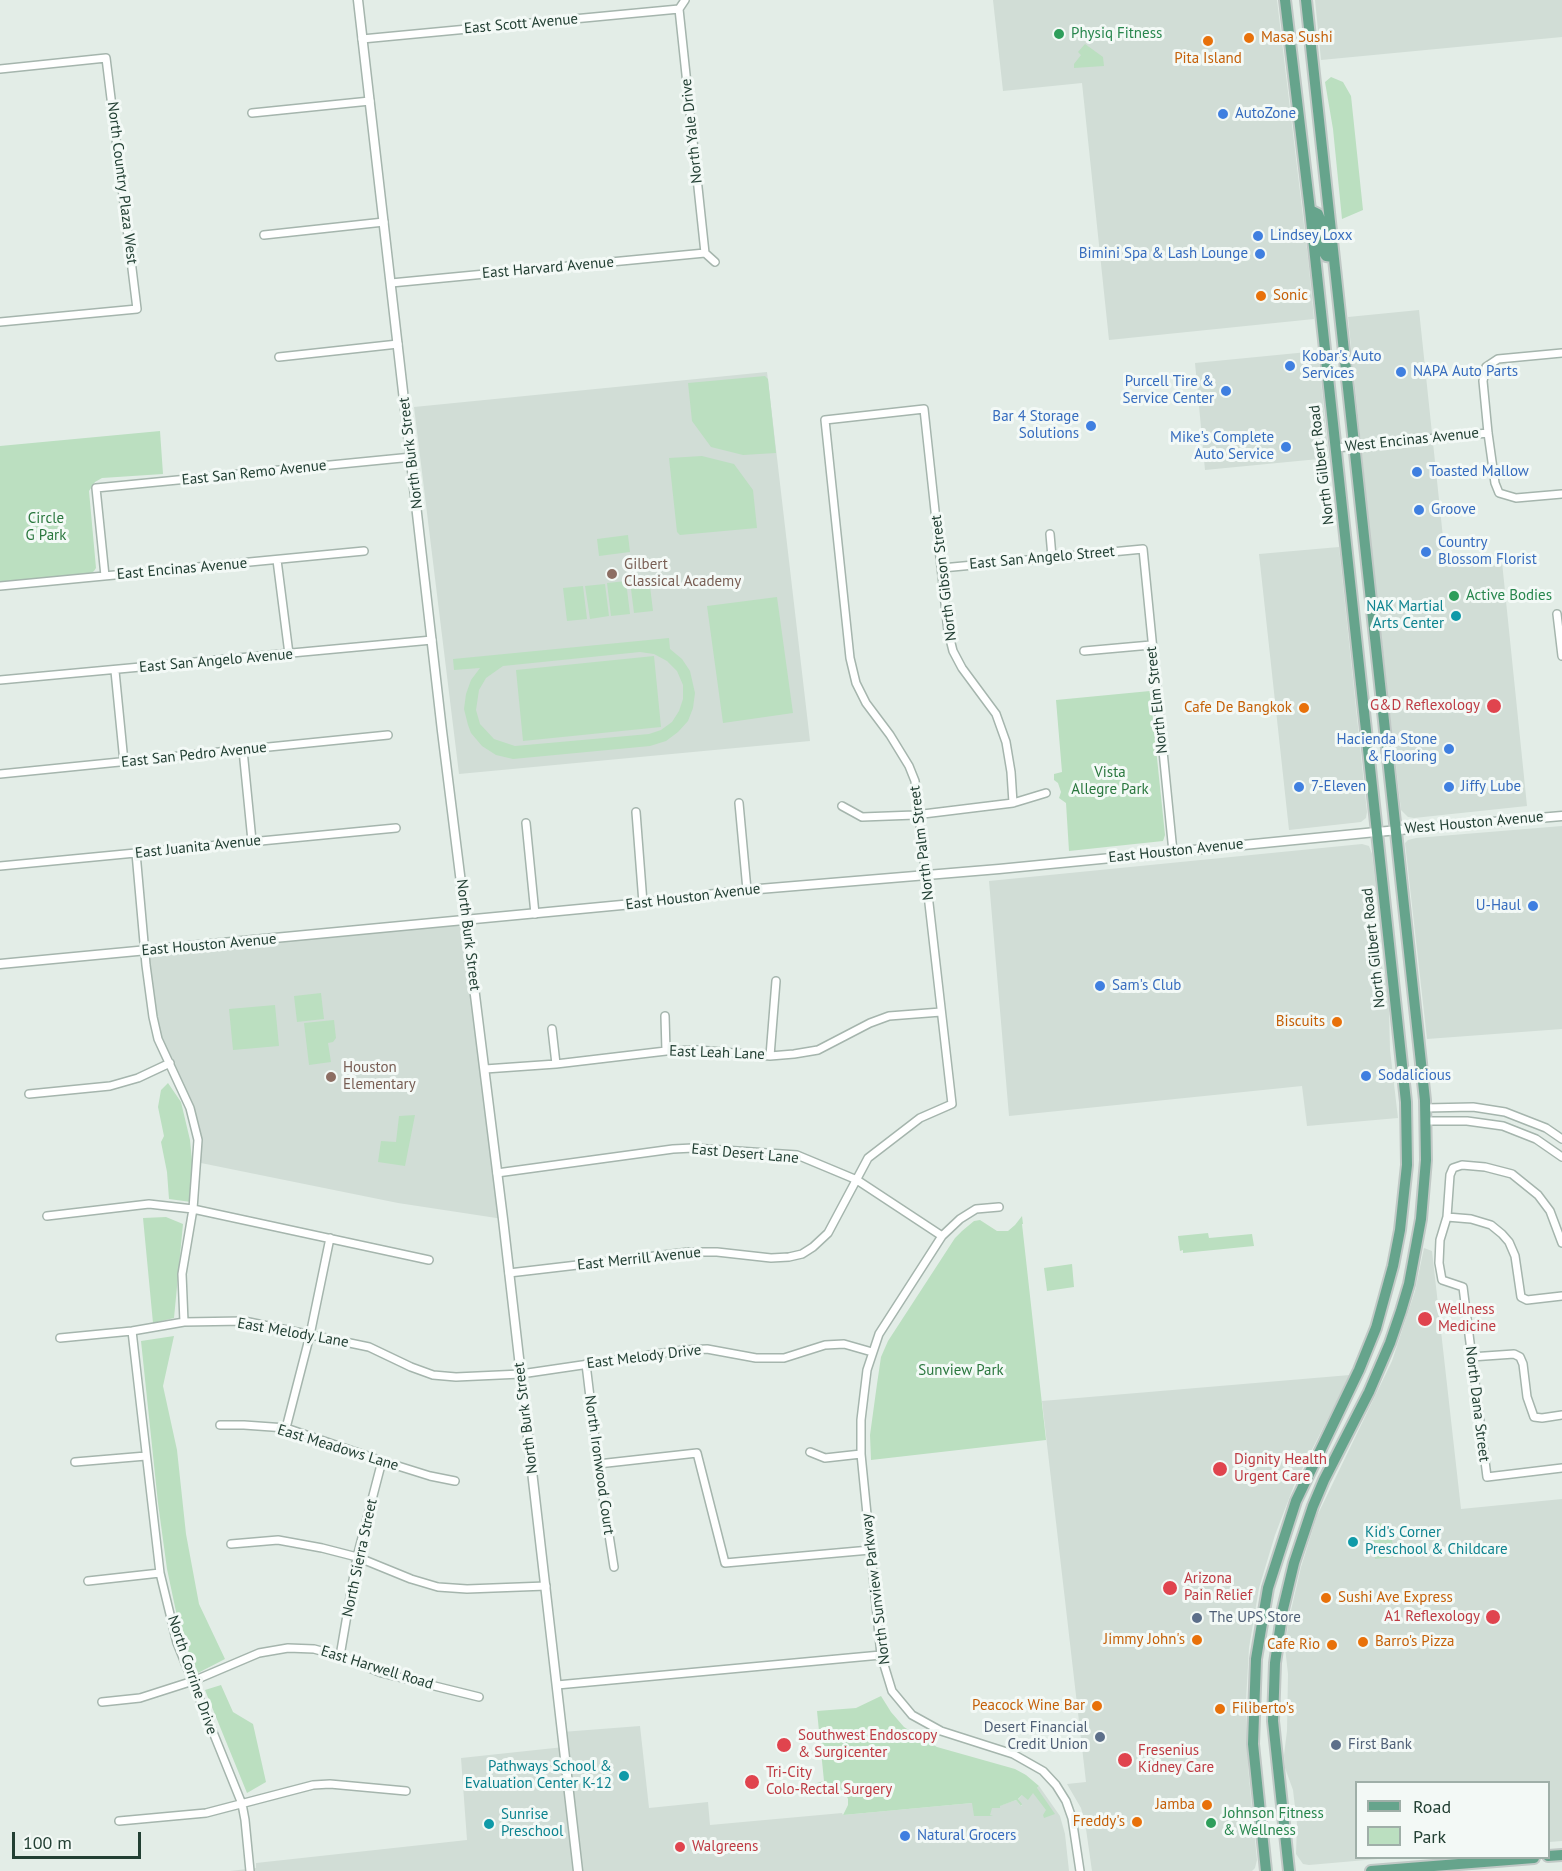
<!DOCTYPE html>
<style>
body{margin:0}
#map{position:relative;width:1562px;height:1871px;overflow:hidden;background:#e3ede7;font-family:"PT Sans",sans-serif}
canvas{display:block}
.legend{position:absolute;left:1355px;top:1781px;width:195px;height:78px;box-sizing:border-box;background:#f3f9f6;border:2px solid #9fafa8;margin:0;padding:8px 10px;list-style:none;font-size:18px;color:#223f33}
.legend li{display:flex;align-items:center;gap:12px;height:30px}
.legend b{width:30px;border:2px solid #9fafa8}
.scale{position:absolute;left:12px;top:1832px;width:129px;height:27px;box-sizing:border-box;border:3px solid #223f33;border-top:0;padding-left:8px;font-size:18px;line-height:21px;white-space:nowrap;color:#223f33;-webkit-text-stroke:4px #f3f9f6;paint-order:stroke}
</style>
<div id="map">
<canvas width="1562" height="1871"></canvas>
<ul class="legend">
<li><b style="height:8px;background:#66a48c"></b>Road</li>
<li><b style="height:16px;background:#bbdfc0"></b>Park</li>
</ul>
<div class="scale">100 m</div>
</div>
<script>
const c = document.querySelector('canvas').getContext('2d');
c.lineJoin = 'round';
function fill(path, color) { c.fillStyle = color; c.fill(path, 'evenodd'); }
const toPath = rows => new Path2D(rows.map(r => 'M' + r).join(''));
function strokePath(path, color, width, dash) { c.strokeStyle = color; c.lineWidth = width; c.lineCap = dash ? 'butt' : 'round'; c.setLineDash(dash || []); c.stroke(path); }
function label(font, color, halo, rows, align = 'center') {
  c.font = font + ' "PT Sans",sans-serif'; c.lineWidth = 6; c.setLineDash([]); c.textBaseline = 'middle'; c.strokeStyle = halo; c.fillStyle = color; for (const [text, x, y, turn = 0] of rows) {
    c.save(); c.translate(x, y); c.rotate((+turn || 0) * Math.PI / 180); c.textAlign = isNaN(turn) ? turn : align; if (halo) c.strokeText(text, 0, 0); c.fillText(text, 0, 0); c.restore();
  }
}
fill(toPath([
 [993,0,1277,0,1308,258,1314,319,1109,340,1082,83,1003,91],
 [1315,0,1562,0,1562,37,1321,60],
 [1419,310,1446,566,1502,562,1527,806,1414,818,1408,817,1401,810,1374,573,1348,317],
 [1318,351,1329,458,1205,470,1195,363],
 [767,372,810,741,459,774,414,407],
 [1339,547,1367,812,1366,818,1361,822,1289,830,1259,554],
 [1562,826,1562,1029,1427,1039,1405,843,1408,840,1416,838],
 [1362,844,1369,846,1372,854,1376,889,1376,925,1379,958,1386,979,1389,1010,1390,1050,1398,1118,1307,1126,1302,1086,1009,1116,989,881],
 [466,921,503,1219,398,1203,196,1162,198,1140,190,1108,158,1039,146,950],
 [1424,1248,1432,1251,1461,1509,1562,1499,1562,1841,1549,1842,1548,1782,1356,1782,1356,1858,1389,1858,1309,1865,1303,1864,1296,1854,1297,1824,1293,1790,1285,1768,1284,1755,1287,1731,1288,1674,1285,1647,1289,1619,1301,1567,1317,1516,1392,1361,1415,1291],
 [1350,1375,1295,1483,1275,1535,1259,1588,1249,1648,1246,1701,1248,1767,1257,1860,1255,1868,1252,1871,1092,1871,1085,1822,1081,1808,1067,1784,1086,1782,1042,1401],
 [640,1726,649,1808,708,1802,710,1825,842,1813,843,1815,972,1803,999,1806,1016,1800,1021,1806,1022,1806,1018,1800,1022,1795,1032,1793,1039,1786,1060,1816,1065,1834,1069,1871,230,1871,256,1868,256,1863,467,1840,461,1758,564,1747,562,1732]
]), '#d1ddd6');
fill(toPath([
 [1085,44,1103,57,1104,66,1074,68,1074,64,1081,55,1078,52],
 [1331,77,1343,82,1351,96,1363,210,1342,219,1333,129,1325,82],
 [765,376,768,379,776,453,743,455,711,447,692,421,688,383],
 [160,431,163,474,102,478,95,482,89,491,96,568,94,571,91,574,0,583,0,446],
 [702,456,734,464,753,490,757,528,680,535,677,532,669,458],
 [628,535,630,552,599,556,597,539],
 [649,578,653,611,634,613,630,581],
 [626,581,630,614,611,616,607,583],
 [605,584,609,616,590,619,585,586],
 [583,586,587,619,567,621,563,588],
 [777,597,793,713,723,723,707,606],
 [669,638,670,649,682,659,690,671,695,693,693,708,688,721,678,732,666,741,650,746,513,759,496,755,482,746,471,733,468,725,464,709,466,694,471,680,480,668,454,670,453,659],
 [640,652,654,654,667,661,677,671,683,685,683,699,679,711,672,722,661,730,649,734,515,746,494,739,480,724,476,710,479,690,486,678,503,666],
 [654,656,661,727,523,741,516,670],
 [1150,691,1165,835,1163,841,1069,851,1066,803,1059,798,1061,792,1058,783,1054,780,1054,774,1062,772,1056,700],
 [321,993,324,1019,297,1022,294,996],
 [275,1005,279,1046,233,1050,229,1009],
 [334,1020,336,1038,333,1042,328,1043,331,1062,309,1065,304,1023],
 [168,1083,181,1102,190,1140,193,1171,191,1202,169,1199,167,1172,161,1142,164,1136,158,1107,161,1090],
 [415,1115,405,1166,378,1162,381,1141,396,1142,399,1116],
 [1022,1216,1023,1224,1022,1224,1046,1440,871,1460,870,1435,877,1384,881,1357,888,1341,955,1238,962,1231,974,1221,980,1220,997,1231,1008,1231,1015,1225],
 [166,1217,183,1224,174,1318,153,1323,143,1218],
 [1208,1233,1209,1238,1252,1234,1254,1246,1183,1253,1183,1250,1180,1251,1178,1236],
 [1072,1264,1074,1287,1047,1291,1044,1268],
 [174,1336,163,1386,177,1450,186,1534,199,1604,225,1659,196,1674,178,1621,167,1569,158,1503,141,1341],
 [1390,1523,1394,1557,1375,1559,1372,1524],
 [221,1685,233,1712,253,1724,266,1782,247,1793,205,1690],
 [881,1696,891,1712,904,1727,923,1739,937,1747,1015,1769,1026,1775,1039,1786,1037,1788,1055,1814,1044,1818,1043,1815,1046,1810,1033,1793,1028,1800,1022,1795,1018,1799,1022,1804,1021,1806,1016,1800,1000,1806,1000,1808,992,1808,990,1815,993,1816,974,1816,972,1803,843,1815,848,1805,848,1799,845,1792,833,1786,825,1787,823,1789,819,1787,817,1783,824,1781,817,1711,856,1708]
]), '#bbdfc0');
const minor = toPath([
 [679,9,705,253],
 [679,9,685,0],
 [362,39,679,9],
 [0,69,106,58,137,309,0,322],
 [252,113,370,101],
 [264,235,384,222],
 [705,253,715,262],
 [391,283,705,253],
 [1562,353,1498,359,1486,367,1483,381,1488,433,1495,483,1499,493,1516,498,1562,494],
 [279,357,398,344],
 [1336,448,1488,433],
 [1050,534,1052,557],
 [277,560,289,654],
 [942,568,1143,549,1173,852],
 [105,576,96,488,412,457],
 [0,586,364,551],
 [1557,614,1562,656],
 [1084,651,1151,645],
 [115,671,124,762],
 [0,680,432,640],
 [243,750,252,841],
 [0,774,388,735],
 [739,803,747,890],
 [842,806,862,817,915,815,1013,803,1046,793],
 [636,812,643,903],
 [526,823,535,914],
 [136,853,146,965,153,1017,158,1039,190,1108,198,1140,193,1209,182,1274,184,1322],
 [0,866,396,828],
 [665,1016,666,1051],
 [552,1029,556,1064],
 [770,1056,776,981],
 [485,1069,556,1064,666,1051,698,1050,770,1056,794,1054,818,1050,870,1023,889,1016,941,1012],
 [29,1094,110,1086,138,1078,170,1063],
 [1425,1108,1473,1107,1505,1112,1546,1128,1562,1139],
 [1426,1121,1467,1121,1503,1126,1536,1139,1562,1157],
 [497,1173,673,1149,693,1148,797,1155,857,1180,942,1236],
 [999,1207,976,1209,960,1219,942,1236,879,1334,867,1370,861,1420,861,1454,881,1655,892,1691,912,1715,941,1731,1013,1754,1043,1771,1056,1785,1066,1801,1072,1818,1080,1871],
 [47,1216,149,1204,193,1209,429,1260],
 [1447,1217,1471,1219,1491,1225,1502,1234,1509,1242,1515,1256,1521,1297,1527,1300,1562,1296],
 [1562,1243,1550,1211,1538,1195,1512,1174,1485,1167,1462,1165,1453,1168,1450,1175,1447,1217,1440,1240,1439,1263,1442,1280,1463,1287,1487,1477,1562,1468],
 [509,1273,689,1252,717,1252,771,1258,789,1257,802,1254,813,1247,828,1233,868,1158,920,1118,952,1104,915,781,909,766,890,735,866,703,856,683,850,658,825,420,924,409,948,631,953,651,962,668,996,714,1006,742,1011,772,1013,803],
 [132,1331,160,1573,177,1643,242,1804,245,1820,250,1871],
 [60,1338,132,1331,184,1322,244,1321,369,1347,411,1367,433,1375,456,1377,521,1374,684,1350,707,1349,756,1358,784,1358,825,1345,844,1344,872,1352],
 [1471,1357,1514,1354,1520,1357,1523,1364,1527,1397,1534,1417,1542,1418,1562,1415],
 [586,1364,598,1464,614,1567],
 [220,1425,244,1425,286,1428,382,1461,430,1476,455,1481],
 [286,1428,310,1335,330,1238],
 [810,1452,825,1458,861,1454],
 [75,1462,146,1456],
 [598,1464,697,1453,725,1563,870,1550],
 [231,1544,278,1540,322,1548,357,1557,411,1579,438,1587,467,1589,546,1586],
 [88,1581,160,1573],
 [340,1656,357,1557,382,1461],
 [557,1685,881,1655],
 [102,1702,140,1698,193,1681,259,1653,288,1648,314,1649,340,1656,382,1673,479,1697],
 [119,1821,206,1813,313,1785,330,1784,406,1791]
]);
const tertiary = toPath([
 [358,0,442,731,503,1219,578,1871],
 [0,964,643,903,747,890,999,869,1376,832,1562,816]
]);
const primary = toPath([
 [1310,210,1318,214,1320,219,1324,253,1326,256,1333,257],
 [1548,1856,1562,1855],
 [1266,1871,1253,1744,1256,1659,1268,1588,1296,1501,1359,1370,1376,1328,1393,1266,1400,1230,1407,1165,1406,1102,1310,210,1285,0],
 [1289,1871,1273,1721,1275,1663,1283,1609,1294,1563,1313,1506,1324,1480,1369,1392,1390,1343,1401,1311,1409,1284,1421,1219,1426,1160,1425,1100,1306,0],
 [1371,1871,1534,1858]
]);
strokePath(minor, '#a5b5ad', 10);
strokePath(tertiary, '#a5b5ad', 11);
strokePath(primary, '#c1c9c6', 14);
strokePath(minor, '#fff', 7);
strokePath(tertiary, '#fff', 8);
strokePath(primary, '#66a48c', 10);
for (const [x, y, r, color] of [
 [1059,34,6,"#2e9e5b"],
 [1249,38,6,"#e8710a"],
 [1208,41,6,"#e8710a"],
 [1223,114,6,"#3f7fe0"],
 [1258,236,6,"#3f7fe0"],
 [1260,254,6,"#3f7fe0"],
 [1261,296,6,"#e8710a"],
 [1290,366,6,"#3f7fe0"],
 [1401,372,6,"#3f7fe0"],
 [1226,391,6,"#3f7fe0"],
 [1091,426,6,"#3f7fe0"],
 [1286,447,6,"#3f7fe0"],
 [1417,472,6,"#3f7fe0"],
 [1419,510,6,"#3f7fe0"],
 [1426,552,6,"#3f7fe0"],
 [612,574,6,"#8d6e63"],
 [1454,596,6,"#2e9e5b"],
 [1456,616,6,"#0f9aa8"],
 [1494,706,8,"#e0444e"],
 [1304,708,6,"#e8710a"],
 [1449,749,6,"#3f7fe0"],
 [1299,787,6,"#3f7fe0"],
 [1449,787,6,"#3f7fe0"],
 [1533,906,6,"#3f7fe0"],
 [1100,986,6,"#3f7fe0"],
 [1337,1022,6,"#e8710a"],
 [1366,1076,6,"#3f7fe0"],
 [331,1077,6,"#8d6e63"],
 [1425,1319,8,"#e0444e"],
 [1220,1469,8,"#e0444e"],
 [1353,1542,6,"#0f9aa8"],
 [1170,1588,8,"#e0444e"],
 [1326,1598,6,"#e8710a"],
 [1493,1617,8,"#e0444e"],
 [1197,1618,6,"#5c6f8a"],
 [1197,1640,6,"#e8710a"],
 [1363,1642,6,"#e8710a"],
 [1332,1645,6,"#e8710a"],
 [1097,1706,6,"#e8710a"],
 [1220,1709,6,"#e8710a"],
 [1100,1737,6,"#5c6f8a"],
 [784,1745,8,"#e0444e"],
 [1336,1745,6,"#5c6f8a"],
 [1125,1760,8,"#e0444e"],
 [624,1776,6,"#0f9aa8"],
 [752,1782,8,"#e0444e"],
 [1207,1805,6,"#e8710a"],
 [1137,1822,6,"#e8710a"],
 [1211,1823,6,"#2e9e5b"],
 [489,1824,6,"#0f9aa8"],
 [905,1836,6,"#3f7fe0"],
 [680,1847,6,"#e0444e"]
]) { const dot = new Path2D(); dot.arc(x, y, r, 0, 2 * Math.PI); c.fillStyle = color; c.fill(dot); strokePath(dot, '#f3f9f6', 2); }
label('15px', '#223f33', '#f3f9f6', [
 ["East Scott Avenue",521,24,-5],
 ["North Yale Drive",692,131,-96],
 ["North Country Plaza West",122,183,83],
 ["East Harvard Avenue",548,268,-5],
 ["West Encinas Avenue",1412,440,-6],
 ["North Burk Street",411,453,-97],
 ["North Gilbert Road",1322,465,-97],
 ["East San Remo Avenue",254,473,-6],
 ["East San Angelo Street",1042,558,-5],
 ["East Encinas Avenue",182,569,-5],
 ["North Gibson Street",944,578,-97],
 ["East San Angelo Avenue",216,661,-5],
 ["North Elm Street",1157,700,-96],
 ["East San Pedro Avenue",194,755,-6],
 ["West Houston Avenue",1474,823,-5],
 ["North Palm Street",922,843,-97],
 ["East Juanita Avenue",198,847,-6],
 ["East Houston Avenue",1176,851,-6],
 ["East Houston Avenue",693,897,-7],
 ["North Burk Street",468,935,83],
 ["East Houston Avenue",209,945,-5],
 ["North Gilbert Road",1374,948,-96],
 ["East Leah Lane",717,1053,2],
 ["East Desert Lane",745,1154,5],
 ["East Merrill Avenue",639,1259,-6],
 ["East Melody Lane",293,1333,10],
 ["East Melody Drive",644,1357,-7],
 ["North Dana Street",1477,1404,83],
 ["North Burk Street",526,1418,-97],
 ["East Meadows Lane",338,1448,17],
 ["North Ironwood Court",599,1465,82],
 ["North Sierra Street",360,1558,-78],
 ["North Sunview Parkway",876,1589,-97],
 ["East Harwell Road",377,1668,17],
 ["North Corrine Drive",192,1675,71]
]);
label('15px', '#27864d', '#f3f9f6', [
 ["Physiq Fitness",1071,34],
 ["Active Bodies",1466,596],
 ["Johnson Fitness",1223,1814],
 ["& Wellness",1223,1831]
], 'left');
label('15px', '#c56008', '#f3f9f6', [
 ["Masa Sushi",1261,38,"left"],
 ["Pita Island",1208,59,"center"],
 ["Sonic",1273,296,"left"],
 ["Cafe De Bangkok",1292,708],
 ["Biscuits",1325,1022],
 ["Sushi Ave Express",1338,1598,"left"],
 ["Jimmy John's",1185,1640],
 ["Barro's Pizza",1375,1642,"left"],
 ["Cafe Rio",1320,1645],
 ["Peacock Wine Bar",1085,1706],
 ["Filiberto's",1232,1709,"left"],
 ["Jamba",1195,1805],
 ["Freddy's",1125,1822]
], 'right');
label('15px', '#366cbe', '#f3f9f6', [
 ["AutoZone",1235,114],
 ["Lindsey Loxx",1270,236],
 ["Bimini Spa & Lash Lounge",1248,254,"right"],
 ["Kobar's Auto",1302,357],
 ["Services",1302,374],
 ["NAPA Auto Parts",1413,372],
 ["Purcell Tire &",1214,382,"right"],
 ["Service Center",1214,399,"right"],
 ["Bar 4 Storage",1079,417,"right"],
 ["Solutions",1079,434,"right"],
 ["Mike's Complete",1274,438,"right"],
 ["Auto Service",1274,455,"right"],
 ["Toasted Mallow",1429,472],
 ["Groove",1431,510],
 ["Country",1438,543],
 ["Blossom Florist",1438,560],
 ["Hacienda Stone",1437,740,"right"],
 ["& Flooring",1437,757,"right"],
 ["7-Eleven",1311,787],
 ["Jiffy Lube",1461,787],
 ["U-Haul",1521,906,"right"],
 ["Sam's Club",1112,986],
 ["Sodalicious",1378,1076],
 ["Natural Grocers",917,1836]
], 'left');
label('15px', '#2a773e', '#f3f9f6', [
 ["Circle",46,519],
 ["G Park",46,536],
 ["Vista",1110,773],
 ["Allegre Park",1110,790],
 ["Sunview Park",961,1371]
]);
label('15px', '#785e54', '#f3f9f6', [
 ["Gilbert",624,565],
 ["Classical Academy",624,582],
 ["Houston",343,1068],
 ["Elementary",343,1085]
], 'left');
label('15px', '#0d838f', '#f3f9f6', [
 ["NAK Martial",1444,607],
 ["Arts Center",1444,624],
 ["Kid's Corner",1365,1533,"left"],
 ["Preschool & Childcare",1365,1550,"left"],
 ["Pathways School &",612,1767],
 ["Evaluation Center K-12",612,1784],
 ["Sunrise",501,1815,"left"],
 ["Preschool",501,1832,"left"]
], 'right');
label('15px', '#be3a42', '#f3f9f6', [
 ["G&D Reflexology",1480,706,"right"],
 ["Wellness",1438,1310],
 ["Medicine",1438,1327],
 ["Dignity Health",1234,1460],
 ["Urgent Care",1234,1477],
 ["Arizona",1184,1579],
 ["Pain Relief",1184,1596],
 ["A1 Reflexology",1480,1617,"right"],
 ["Southwest Endoscopy",798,1736],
 ["& Surgicenter",798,1753],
 ["Fresenius",1138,1751],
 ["Kidney Care",1138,1768],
 ["Tri-City",766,1773],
 ["Colo-Rectal Surgery",766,1790],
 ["Walgreens",692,1847]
], 'left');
label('15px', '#4e5e75', '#f3f9f6', [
 ["The UPS Store",1209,1618],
 ["Desert Financial",1088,1728,"right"],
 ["Credit Union",1088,1745,"right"],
 ["First Bank",1348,1745]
], 'left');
</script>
